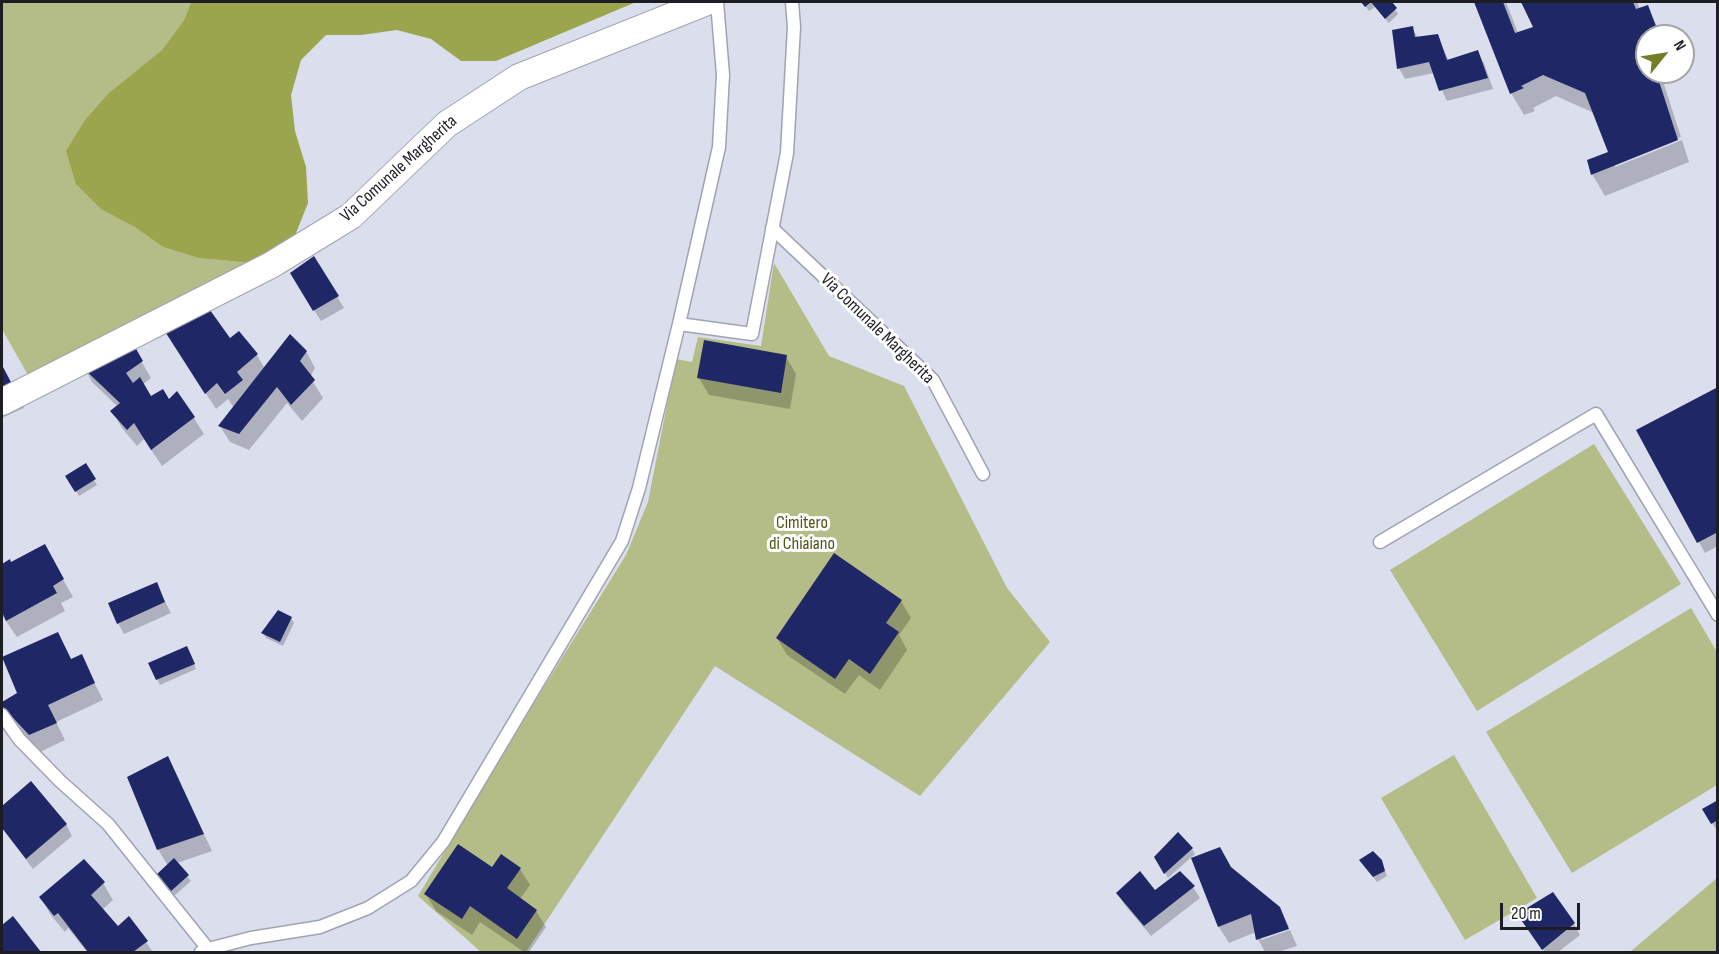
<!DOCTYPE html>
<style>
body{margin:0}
#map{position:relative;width:1719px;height:954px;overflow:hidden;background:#dadeed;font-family:"Sofia Sans Condensed",sans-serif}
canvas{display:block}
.frame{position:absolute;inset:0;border:3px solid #1c1e23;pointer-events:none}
.north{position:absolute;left:1635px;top:24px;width:60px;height:60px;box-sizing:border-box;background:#fff;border:2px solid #a4a5a7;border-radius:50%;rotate:60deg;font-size:16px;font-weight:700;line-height:24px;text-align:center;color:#1c1e23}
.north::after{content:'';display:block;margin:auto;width:21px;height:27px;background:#747d27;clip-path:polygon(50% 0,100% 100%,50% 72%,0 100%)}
.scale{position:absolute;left:1500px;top:903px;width:80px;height:27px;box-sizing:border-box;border:3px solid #1c1e23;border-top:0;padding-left:8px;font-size:18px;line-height:21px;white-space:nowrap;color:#1c1e23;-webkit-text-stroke:4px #fff;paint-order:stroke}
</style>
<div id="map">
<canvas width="1719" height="954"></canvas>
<div class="frame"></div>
<div class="north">N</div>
<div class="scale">20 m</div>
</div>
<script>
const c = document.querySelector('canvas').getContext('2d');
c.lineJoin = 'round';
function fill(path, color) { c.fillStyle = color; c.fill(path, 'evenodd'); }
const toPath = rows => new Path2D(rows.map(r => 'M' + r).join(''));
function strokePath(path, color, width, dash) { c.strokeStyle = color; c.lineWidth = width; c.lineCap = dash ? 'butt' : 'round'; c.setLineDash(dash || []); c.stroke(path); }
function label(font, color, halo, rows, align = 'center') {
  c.font = font + ' "Sofia Sans Condensed",sans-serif'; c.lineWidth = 6; c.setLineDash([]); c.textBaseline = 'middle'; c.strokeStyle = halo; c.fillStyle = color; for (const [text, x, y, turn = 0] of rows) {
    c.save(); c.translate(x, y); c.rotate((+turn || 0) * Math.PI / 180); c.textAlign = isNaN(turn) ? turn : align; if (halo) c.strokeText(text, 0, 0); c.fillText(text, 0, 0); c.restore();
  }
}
fill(toPath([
 [2,2,191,2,184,20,162,50,136,72,133,226,163,247,198,258,252,263,29,377,2,329],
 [774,263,829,356,904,386,1007,588,1050,642,920,796,715,666,526,952,481,952,418,896,534,703,626,555,648,502,676,359,692,362,698,337,761,346],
 [1594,444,1681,584,1477,711,1390,570],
 [1691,608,1717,652,1717,785,1572,873,1486,732],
 [1454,755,1537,898,1465,940,1381,798],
 [1717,878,1717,952,1630,952]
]), '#b4bc87');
fill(toPath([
 [191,2,636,2,496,61,461,61,431,39,397,30,361,35,326,35,301,60,291,95,295,131,306,167,308,203,294,238,252,263,198,258,163,247,133,226,101,209,76,184,66,151,85,120,108,94,162,50,184,20]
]), '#9ba54e');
fill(toPath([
 [1362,2,1390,2,1398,14,1389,23,1375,7,1369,11],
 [1476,2,1506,2,1518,33,1535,27,1523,2,1637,2,1640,10,1647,7,1662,36,1647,36,1647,72,1660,72,1681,137,1615,163,1615,167,1682,140,1689,162,1605,196,1592,174,1610,153,1594,113,1556,96,1533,108,1535,111,1524,115,1511,93],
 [1412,28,1418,38,1437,36,1449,61,1477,52,1484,63,1493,89,1447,101,1434,73,1405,79,1399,68],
 [314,258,344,308,321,321,298,285],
 [230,340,257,355,265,369,306,351,315,368,310,377,323,398,302,421,287,403,249,450,230,442,220,426,234,408,228,399,216,409,176,347],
 [130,342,151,378,142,385,151,398,169,401,194,418,204,434,162,466,144,439,137,446,122,428,112,411,118,407,92,382,83,365],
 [786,357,796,374,790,409,709,395,699,378],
 [2,367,24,408,2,418],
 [1718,389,1718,546,1705,553,1638,430],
 [85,465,97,485,79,496,67,477],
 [44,546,73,597,61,603,65,611,17,637,2,615,2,565,9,561,11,564],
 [156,584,171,613,124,634,118,623],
 [901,601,911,618,899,635,907,650,880,690,859,675,845,694,787,655,777,638],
 [291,618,294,623,283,646,266,638,263,633],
 [58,634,72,661,81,656,103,700,56,722,65,740,40,752,11,720,2,703,19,694],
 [190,653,196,669,160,685,150,664],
 [168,758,212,851,177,863,191,881,173,897,160,881,168,866,158,849],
 [31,783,66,824,72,836,33,869,2,828,2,808],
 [1718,802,1718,827,1715,828,1704,809],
 [1192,849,1195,854,1168,878,1156,857],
 [1193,859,1230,869,1278,908,1289,927,1261,937,1261,940,1290,930,1297,946,1278,952,1265,952,1258,939,1256,932,1229,943,1219,927],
 [1381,861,1387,876,1377,882,1364,866],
 [492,869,520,869,530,885,520,899,536,911,546,927,529,952,524,952,480,922,472,935,436,911,426,894],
 [103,883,113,900,102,910,118,928,129,919,153,952,87,952,68,928,65,932,50,914,41,897],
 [1193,887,1200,898,1151,936,1124,904,1118,893,1154,892],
 [13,918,39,952,2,952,2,927],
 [1574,924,1580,935,1558,952,1545,952,1526,926]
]), '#0003');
fill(toPath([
 [1361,2,1392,2,1397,8,1385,19,1371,2,1365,7],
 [1474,2,1503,2,1515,33,1533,27,1521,2,1633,2,1636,9,1648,5,1657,29,1644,34,1647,44,1647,72,1656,72,1678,140,1591,175,1587,160,1608,152,1585,93,1543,75,1521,86,1524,88,1510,94],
 [1413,26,1415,37,1438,34,1447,60,1478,50,1488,78,1439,91,1429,62,1397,69,1392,30],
 [314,256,339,296,313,311,290,273],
 [205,303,230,338,239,331,258,354,237,372,243,380,225,394,217,383,205,394,164,330],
 [290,334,307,351,300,361,315,380,291,405,277,387,239,434,218,426],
 [131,340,143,361,126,373,133,383,140,377,151,396,163,389,169,399,177,391,195,417,151,450,134,423,127,430,110,411,120,403,80,365],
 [704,340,787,355,781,393,697,378],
 [2,365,13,386,2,391],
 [1718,387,1718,532,1697,543,1636,430],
 [86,463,96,479,75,492,65,476],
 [45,544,64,579,53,586,57,593,6,621,2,612,2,564,10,559,11,562],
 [834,553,902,600,886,623,899,632,870,674,849,659,835,679,776,638],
 [157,582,165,602,117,624,108,603],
 [278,610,292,617,280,642,261,633],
 [58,632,71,659,82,654,95,683,48,705,57,723,29,735,2,706,2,702,17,693,2,657],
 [187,646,195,664,156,680,148,663],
 [168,756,204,834,157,850,127,777],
 [31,781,67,824,26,859,2,828,2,806],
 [1718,800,1718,820,1711,824,1702,809],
 [1178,832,1193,848,1164,874,1154,857],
 [458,844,492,867,501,854,521,868,507,888,537,910,517,939,470,906,462,919,424,894],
 [1220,847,1231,867,1280,907,1289,929,1256,940,1251,914,1218,927,1191,858],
 [1373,851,1382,860,1385,871,1373,877,1359,860],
 [174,858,189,875,170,892,155,876],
 [84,859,105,882,91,895,118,926,129,916,148,941,133,952,88,952,58,913,54,916,39,897],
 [1140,871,1155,890,1180,871,1195,886,1144,926,1116,893],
 [1553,892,1575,923,1542,950,1517,914],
 [13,916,41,952,2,952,2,925]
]), '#202767');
const lane = toPath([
 [717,2,723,75,719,147,679,324,752,334,787,153,794,27,792,2],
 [772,228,933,380,983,474],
 [1380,542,1596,414,1718,615],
 [2,715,19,739,60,781,108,824,208,949],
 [201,952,208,949,251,938,320,927,368,908,411,881,443,842,622,541,639,488,679,324]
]);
const street = toPath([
 [2,402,271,265,351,216,447,124,519,77,707,2]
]);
strokePath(lane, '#a0a4b2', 15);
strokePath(street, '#a0a4b2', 28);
strokePath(lane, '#fff', 12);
strokePath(street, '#fff', 26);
label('18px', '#1c1e23', '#fff', [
 ["Via Comunale Margherita",399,169,-42],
 ["Via Comunale Margherita",877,329,44]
]);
label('18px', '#505515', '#fff', [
 ["Cimitero",802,523],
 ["di Chiaiano",802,544]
]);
</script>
